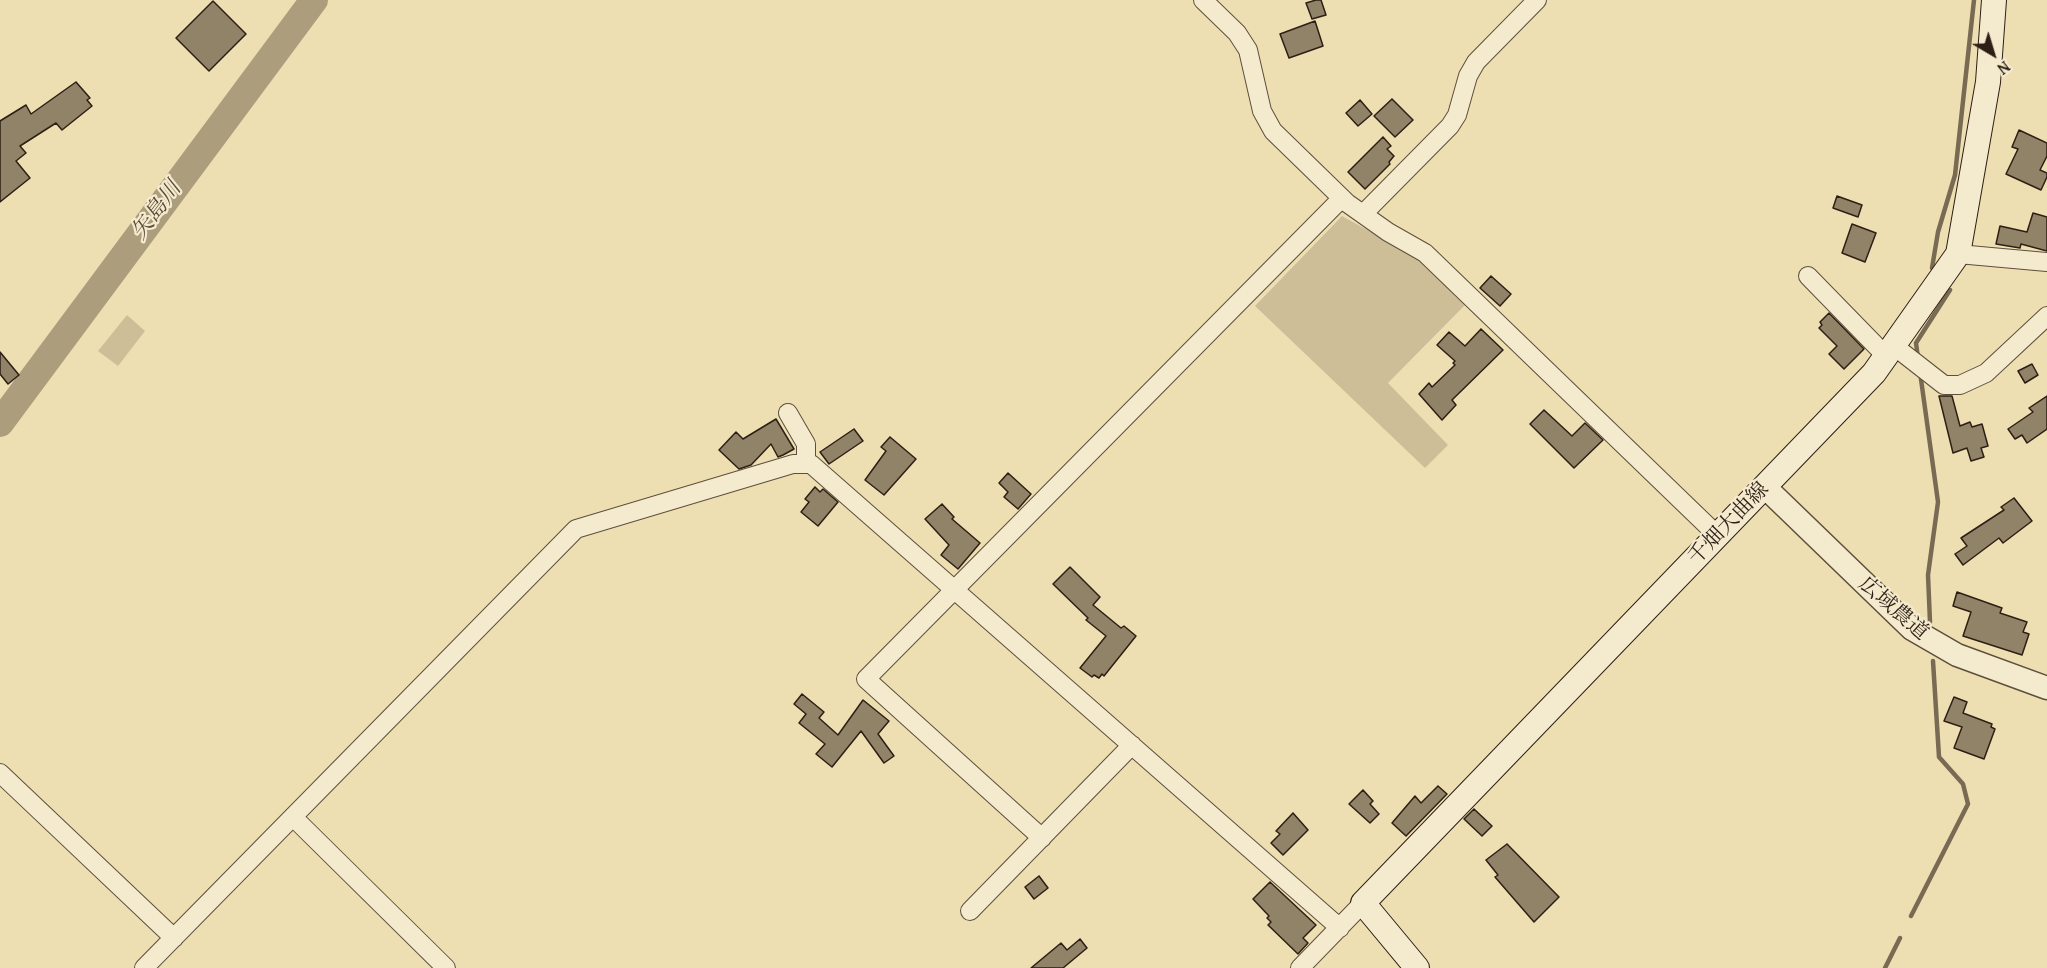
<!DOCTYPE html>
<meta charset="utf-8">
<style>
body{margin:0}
#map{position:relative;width:2047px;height:968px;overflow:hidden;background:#eedfb3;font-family:"Gentium Book Plus",serif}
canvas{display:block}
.north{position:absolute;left:1963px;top:24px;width:60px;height:60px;-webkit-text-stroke:4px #f4eace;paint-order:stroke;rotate:142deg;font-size:16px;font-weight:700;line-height:24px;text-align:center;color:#2d1f15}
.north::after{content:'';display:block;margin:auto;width:21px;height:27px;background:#2d1f15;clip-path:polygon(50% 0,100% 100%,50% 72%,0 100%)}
</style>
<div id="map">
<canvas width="2047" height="968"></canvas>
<div class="north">N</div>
</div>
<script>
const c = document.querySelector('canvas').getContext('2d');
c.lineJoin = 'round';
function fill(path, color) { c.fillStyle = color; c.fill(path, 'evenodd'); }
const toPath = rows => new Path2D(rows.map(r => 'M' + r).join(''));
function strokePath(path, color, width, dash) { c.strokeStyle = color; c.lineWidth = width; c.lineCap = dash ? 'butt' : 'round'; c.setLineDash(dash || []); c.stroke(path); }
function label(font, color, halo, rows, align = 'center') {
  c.font = font + ' "Gentium Book Plus","Noto Serif JP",serif'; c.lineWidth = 4.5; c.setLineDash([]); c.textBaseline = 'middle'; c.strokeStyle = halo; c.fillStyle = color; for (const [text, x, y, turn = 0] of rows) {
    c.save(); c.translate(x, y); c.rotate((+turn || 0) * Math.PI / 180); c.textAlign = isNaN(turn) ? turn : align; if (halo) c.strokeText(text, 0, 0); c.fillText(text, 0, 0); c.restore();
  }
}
fill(toPath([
 [1342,216,1416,257,1465,305,1388,383,1448,445,1425,468,1255,306],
 [127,315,145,331,118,366,98,351]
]), '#cdbe98');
strokePath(toPath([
 [1932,268,1938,232,1955,175,1974,0],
 [1918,358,1916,343,1950,290],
 [1920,372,1938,502,1928,575,1930,622],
 [1911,916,1968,804,1963,784,1939,757,1933,661],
 [1885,968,1900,938]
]), '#796b53', 4.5);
strokePath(toPath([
 [0,423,314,0]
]), '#ac9e7d', 28);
const building = toPath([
 [1316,0,1321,0,1326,15,1312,19,1306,3,1316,0],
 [213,1,246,34,209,71,176,38,213,1],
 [1315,21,1323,46,1289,58,1280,34,1315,21],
 [76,82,90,98,87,100,92,106,62,130,56,123,20,146,26,153,16,161,30,178,0,202,0,121,26,105,31,114,76,82],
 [1392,99,1413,120,1395,137,1374,116,1392,99],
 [1360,100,1372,114,1358,126,1346,113,1360,100],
 [2019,130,2047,143,2047,156,2040,170,2047,173,2047,177,2041,190,2006,174,2018,149,2012,147,2019,130],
 [1383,137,1391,146,1387,149,1394,156,1389,162,1390,164,1365,189,1348,172,1383,137],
 [1837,196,1862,205,1858,217,1833,208,1837,196],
 [2033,213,2047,217,2047,251,2021,244,2020,248,1996,244,2000,226,2027,232,2033,213],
 [1852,224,1876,233,1865,262,1842,253,1852,224],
 [1491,276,1511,294,1500,306,1480,288,1491,276],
 [1829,313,1864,349,1844,369,1829,354,1837,346,1819,328,1822,325,1820,322,1829,313],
 [1481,329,1503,350,1452,400,1456,405,1442,420,1419,394,1429,383,1432,387,1455,365,1453,363,1455,361,1437,345,1449,332,1465,346,1481,329],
 [0,352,19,375,8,384,0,374,0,352],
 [2032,364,2038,375,2025,383,2018,371,2032,364],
 [1939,396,1952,396,1960,426,1970,422,1972,427,1982,424,1988,446,1981,448,1984,457,1971,461,1967,448,1953,453,1939,396],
 [2047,396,2047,429,2027,443,2022,435,2015,439,2008,429,2033,412,2029,408,2047,396],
 [1544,410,1572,436,1585,423,1603,440,1574,468,1530,424,1544,410],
 [776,419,794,449,783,455,778,457,771,444,751,465,739,469,719,450,736,432,743,439,776,419],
 [854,429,863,441,829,464,820,452,854,429],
 [890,437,916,459,884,495,865,480,886,451,881,447,890,437],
 [1008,473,1031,494,1018,509,1004,497,1008,492,999,483,1008,473],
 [815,487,820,492,823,489,838,502,818,526,801,512,809,502,805,499,815,487],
 [2014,498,2032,521,2003,543,1999,538,1963,565,1955,554,1967,546,1961,538,2004,510,2001,507,2014,498],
 [942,504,954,517,952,519,980,543,958,569,941,555,949,545,925,519,942,504],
 [1070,567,1100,597,1093,605,1121,628,1124,626,1136,636,1104,676,1102,674,1099,678,1094,675,1092,677,1080,668,1106,636,1086,620,1088,618,1053,584,1070,567],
 [1957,592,2002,608,2000,613,2027,622,2023,632,2029,634,2022,655,1963,636,1971,612,1953,606,1957,592],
 [802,694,824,712,819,718,838,735,863,700,889,721,878,734,894,756,884,763,861,731,832,767,816,754,825,744,799,723,806,714,794,704,802,694],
 [1954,697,1967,702,1963,713,1992,724,1991,727,1995,729,1984,759,1954,748,1962,727,1944,721,1954,697],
 [1438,786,1447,794,1406,836,1392,823,1415,796,1421,803,1438,786],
 [1363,790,1373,801,1370,804,1379,814,1370,823,1349,804,1363,790],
 [1474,809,1492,826,1482,836,1464,819,1474,809],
 [1293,813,1308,830,1283,855,1271,843,1280,834,1276,831,1293,813],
 [1507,844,1559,897,1534,922,1495,877,1498,875,1486,860,1507,844],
 [1039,876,1048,888,1034,899,1025,887,1039,876],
 [1270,882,1316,925,1303,938,1308,943,1298,954,1268,925,1271,922,1267,918,1269,916,1253,899,1270,882],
 [1080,939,1087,948,1063,968,1031,968,1061,943,1067,950,1080,939]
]);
fill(building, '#918367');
strokePath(building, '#2d1f15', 1.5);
const minor = toPath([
 [1203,0,1237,33,1248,50,1262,111,1273,131,1347,203,1388,232,1425,253,1718,536],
 [1363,214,1450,126,1457,115,1468,76,1476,62,1537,0],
 [1958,254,2047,262],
 [1808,276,1886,356],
 [1894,346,1944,385,1960,385,1986,373,2047,316],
 [788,413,806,444,806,464],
 [0,773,174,938],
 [293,817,446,968],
 [1042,838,866,679,1342,198],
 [970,911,1132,745],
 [144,968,576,529,793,464,811,464,1340,928],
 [1300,968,1363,903]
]);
const tertiary = toPath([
 [1766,488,1912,629,1957,655,2047,688]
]);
const secondary = toPath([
 [1417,968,1363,903,1874,373,1958,254,1988,82,1994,0]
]);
strokePath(minor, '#5d4f3c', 20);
strokePath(tertiary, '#5d4f3c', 25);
strokePath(secondary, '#2d1f15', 26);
strokePath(minor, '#f4eace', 18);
strokePath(tertiary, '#f4eace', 22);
strokePath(secondary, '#f4eace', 24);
label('21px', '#2d1f15', '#f4eace', [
 ["千畑大曲線",1729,524,-46],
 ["広域農道",1893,609,41]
]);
label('italic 22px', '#594b39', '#f4eace', [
 ["矢島川",157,211,-53]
]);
</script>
